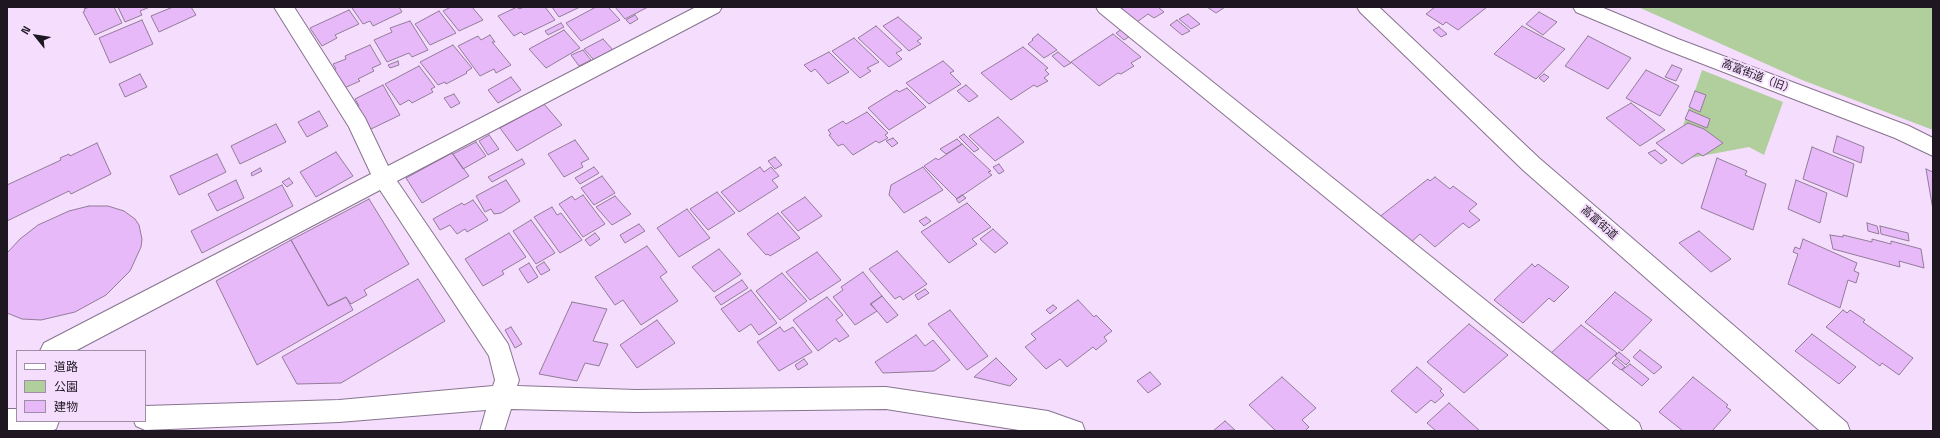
<!DOCTYPE html>
<meta charset="utf-8">
<style>
body{margin:0}
#map{position:relative;width:1940px;height:438px;overflow:hidden;background:#f5defd;font-family:"Space Grotesk","Noto Sans JP",sans-serif}
canvas{display:block}
.frame{position:absolute;inset:0;border:8px solid #1e1621;pointer-events:none}
.legend{position:absolute;left:16px;top:350px;width:130px;height:72px;box-sizing:border-box;background:#f5defd;border:1px solid #9f8ea5;margin:0;padding:5px 7px;list-style:none;font-size:12px;color:#1e1621}
.legend li{display:flex;align-items:center;gap:8px;height:20px}
.legend b{width:20px;border:1px solid #9f8ea5}
.north{position:absolute;left:16px;top:16px;width:40px;height:40px;-webkit-text-stroke:3px #f5defd;paint-order:stroke;rotate:300deg;font-size:11px;font-weight:700;line-height:16px;text-align:center;color:#1e1621}
.north::after{content:'';display:block;margin:auto;width:14px;height:18px;background:#1e1621;clip-path:polygon(50% 0,100% 100%,50% 72%,0 100%)}
</style>
<div id="map">
<canvas width="1940" height="438"></canvas>
<div class="frame"></div>
<ul class="legend">
<li><b style="height:5px;background:#fff"></b>道路</li>
<li><b style="height:11px;background:#b1cf9c"></b>公園</li>
<li><b style="height:11px;background:#e8b9f9"></b>建物</li>
</ul>
<div class="north">N</div>
</div>
<script>
const c = document.querySelector('canvas').getContext('2d');
c.lineJoin = 'round';
function fill(path, color) { c.fillStyle = color; c.fill(path, 'evenodd'); }
const toPath = rows => new Path2D(rows.map(r => 'M' + r).join(''));
function strokePath(path, color, width, dash) { c.strokeStyle = color; c.lineWidth = width; c.lineCap = dash ? 'butt' : 'round'; c.setLineDash(dash || []); c.stroke(path); }
function label(font, color, halo, rows, align = 'center') {
  c.font = font + ' "Space Grotesk","Noto Sans JP",sans-serif'; c.lineWidth = 4; c.setLineDash([]); c.textBaseline = 'middle'; c.strokeStyle = halo; c.fillStyle = color; for (const [text, x, y, turn = 0] of rows) {
    c.save(); c.translate(x, y); c.rotate((+turn || 0) * Math.PI / 180); c.textAlign = isNaN(turn) ? turn : align; if (halo) c.strokeText(text, 0, 0); c.fillText(text, 0, 0); c.restore();
  }
}
fill(toPath([
 [1638,7,1933,7,1933,130,1802,80],
 [1702,70,1783,102,1764,155,1749,147,1680,160,1662,143,1683,126]
]), '#b1cf9c');
const building = toPath([
 [90,7,114,7,122,23,95,35,83,12,85,11,84,9,90,7],
 [118,7,150,7,140,11,142,15,125,22,118,7],
 [173,7,191,7,196,15,159,32,151,16,173,7],
 [354,7,399,7,402,12,373,26,370,21,363,24,352,8,354,7],
 [451,7,472,7,483,20,459,31,443,11,451,7],
 [517,7,519,9,524,7,545,7,555,20,524,35,521,32,514,36,498,16,517,7],
 [552,7,580,7,559,17,552,7],
 [596,7,608,7,620,20,581,41,566,23,596,7],
 [615,7,648,7,625,19,615,7],
 [1118,7,1158,7,1164,12,1154,18,1148,14,1137,22,1118,7],
 [1207,7,1225,7,1216,13,1207,7],
 [1435,7,1487,7,1458,30,1446,22,1443,25,1426,14,1435,7],
 [349,10,359,24,335,35,337,38,322,46,310,28,349,10],
 [439,11,456,33,430,45,415,24,439,11],
 [1539,12,1557,22,1543,35,1526,24,1539,12],
 [1188,14,1200,24,1191,29,1179,19,1188,14],
 [635,15,638,19,630,24,626,20,635,15],
 [898,17,922,38,917,41,921,44,909,51,883,26,898,17],
 [142,20,153,44,110,63,99,38,142,20],
 [1177,20,1190,31,1182,35,1170,25,1177,20],
 [410,21,428,50,412,57,409,53,387,62,374,40,392,32,390,28,410,21],
 [561,23,564,27,548,35,545,31,561,23],
 [876,26,902,50,896,53,902,59,889,67,858,38,876,26],
 [1522,26,1565,49,1536,79,1494,54,1522,26],
 [1439,27,1447,34,1441,37,1433,30,1439,27],
 [1122,29,1130,36,1124,40,1116,33,1122,29],
 [564,30,580,48,546,68,529,49,564,30],
 [1038,34,1057,50,1044,58,1028,44,1033,40,1032,39,1038,34],
 [1113,34,1141,57,1131,63,1134,66,1121,74,1118,73,1099,86,1071,62,1113,34],
 [490,35,495,42,492,42,511,65,496,73,494,69,480,76,458,46,478,36,481,40,490,35],
 [1588,36,1631,58,1608,89,1565,66,1588,36],
 [854,38,879,62,867,68,871,71,860,78,832,51,854,38],
 [603,39,613,50,594,60,584,49,603,39],
 [370,45,381,64,372,68,374,71,358,79,360,81,342,89,332,71,336,69,333,64,346,59,345,56,370,45],
 [453,45,472,68,466,72,467,73,446,84,445,82,438,85,420,62,453,45],
 [1023,47,1048,68,1045,70,1049,74,1044,78,1048,81,1037,87,1034,85,1011,100,981,73,1023,47],
 [583,50,591,60,579,66,571,55,583,50],
 [829,52,849,72,828,84,815,69,811,72,804,65,829,52],
 [1058,52,1071,63,1064,67,1052,56,1058,52],
 [398,61,399,65,390,68,388,65,398,61],
 [943,61,954,71,950,73,961,84,929,104,906,83,943,61],
 [1672,65,1682,69,1676,81,1665,77,1672,65],
 [419,66,435,87,431,89,433,92,412,103,409,100,400,105,385,84,419,66],
 [1646,70,1679,86,1660,116,1626,98,1646,70],
 [140,74,147,87,125,97,119,84,140,74],
 [1544,74,1549,77,1544,82,1539,78,1544,74],
 [511,77,521,90,498,103,488,90,511,77],
 [383,85,400,115,369,130,354,108,359,106,355,99,383,85],
 [966,85,978,96,969,102,957,91,966,85],
 [907,88,926,107,889,130,868,108,897,90,899,92,907,88],
 [1695,91,1706,95,1700,112,1689,107,1695,91],
 [454,94,460,103,451,108,444,98,454,94],
 [1631,103,1665,130,1640,146,1606,118,1631,103],
 [544,104,562,125,517,151,500,128,544,104],
 [1689,110,1710,119,1707,128,1685,119,1689,110],
 [319,111,328,126,307,137,298,122,319,111],
 [867,112,888,133,885,135,888,138,879,143,876,141,853,155,843,144,838,146,829,135,831,134,828,130,843,121,846,124,867,112],
 [998,117,1024,142,995,161,969,136,998,117],
 [1688,123,1704,129,1723,143,1703,156,1698,153,1682,164,1656,143,1688,123],
 [276,124,286,142,240,164,231,146,276,124],
 [964,134,979,149,974,152,959,137,964,134],
 [489,135,499,149,488,155,479,141,489,135],
 [1837,136,1864,147,1861,163,1833,152,1837,136],
 [893,138,898,143,892,147,886,141,893,138],
 [957,139,962,144,946,154,940,149,957,139],
 [575,140,589,159,581,163,583,167,564,177,548,154,575,140],
 [476,142,486,156,463,169,453,154,476,142],
 [97,143,111,174,71,194,69,191,7,221,7,185,61,160,60,158,69,154,70,156,97,143],
 [962,144,991,171,988,172,992,175,957,199,924,166,936,158,938,160,962,144],
 [1812,147,1854,164,1847,197,1803,179,1812,147],
 [1655,150,1667,160,1661,164,1648,153,1655,150],
 [336,152,353,176,316,197,300,172,336,152],
 [452,153,469,176,422,203,406,178,452,153],
 [217,154,226,172,179,195,170,176,217,154],
 [775,157,782,165,775,169,768,161,775,157],
 [1717,158,1747,171,1745,175,1766,184,1753,230,1701,208,1717,158],
 [522,159,525,164,492,182,488,177,522,159],
 [999,164,1004,171,999,174,993,167,999,164],
 [594,167,599,173,580,184,575,178,594,167],
 [760,167,764,172,771,167,779,176,772,180,778,187,739,212,721,192,760,167],
 [923,167,943,190,904,213,889,195,891,185,923,167],
 [260,168,262,171,252,176,251,173,260,168],
 [1926,169,1933,172,1933,210,1926,169],
 [602,176,615,193,594,205,581,188,602,176],
 [1435,177,1450,189,1453,186,1477,204,1469,211,1480,220,1469,228,1463,223,1435,247,1420,234,1409,244,1378,218,1428,179,1430,181,1435,177],
 [289,178,293,183,287,187,282,182,289,178],
 [236,180,244,198,217,211,208,194,236,180],
 [506,180,520,201,501,213,494,214,491,209,485,212,476,196,506,180],
 [1796,180,1827,193,1820,223,1788,209,1796,180],
 [282,185,293,206,202,253,191,231,282,185],
 [717,192,735,213,708,230,690,209,717,192],
 [583,195,605,224,583,237,559,204,572,196,575,200,583,195],
 [962,195,966,198,959,203,956,199,962,195],
 [615,196,631,214,612,225,596,207,615,196],
 [805,197,822,216,798,231,781,212,805,197],
 [369,199,409,264,364,290,367,295,351,304,346,297,328,306,291,240,369,199],
 [473,200,488,220,467,232,465,229,457,234,450,225,440,230,433,219,462,203,464,205,473,200],
 [967,203,991,227,972,239,977,244,949,263,921,232,967,203],
 [89,206,108,206,124,211,135,219,139,225,142,239,141,247,130,271,106,295,75,312,41,320,22,319,7,313,7,253,20,239,38,225,69,211,89,206],
 [552,207,557,215,561,213,582,240,560,253,534,217,552,207],
 [687,209,710,238,679,257,657,228,687,209],
 [778,213,800,238,770,256,768,254,766,255,747,234,778,213],
 [926,217,931,221,924,226,919,221,926,217],
 [531,220,555,253,536,264,513,231,531,220],
 [1867,223,1877,226,1879,234,1868,231,1867,223],
 [639,224,645,231,625,243,620,235,639,224],
 [1880,226,1908,233,1909,241,1881,234,1880,226],
 [993,229,1008,243,995,253,980,239,993,229],
 [1699,231,1731,259,1711,272,1679,243,1699,231],
 [509,233,526,257,502,271,504,274,483,286,465,259,509,233],
 [595,233,600,239,590,246,585,240,595,233],
 [1830,235,1843,237,1843,235,1872,242,1872,239,1891,244,1891,241,1921,249,1924,268,1899,261,1900,267,1833,249,1830,235],
 [1803,239,1857,263,1854,271,1859,273,1856,283,1848,280,1840,308,1788,284,1798,254,1793,252,1795,247,1800,249,1803,239],
 [291,240,328,306,346,297,353,310,257,365,216,281,291,240],
 [647,246,667,272,660,277,678,301,641,325,623,300,615,305,595,277,647,246],
 [719,249,741,274,714,292,692,267,719,249],
 [897,251,927,284,903,300,900,296,895,299,869,269,897,251],
 [817,252,841,280,810,300,786,272,817,252],
 [544,262,550,270,541,275,536,267,544,262],
 [529,263,538,277,528,283,519,269,529,263],
 [1532,264,1535,267,1538,264,1569,287,1554,302,1549,298,1523,323,1494,300,1532,264],
 [863,272,882,296,870,304,877,311,855,325,833,297,843,290,841,287,863,272],
 [782,273,807,301,780,320,756,291,782,273],
 [418,279,445,321,341,383,297,384,282,357,418,279],
 [742,280,748,288,721,305,715,297,742,280],
 [925,289,929,293,918,300,915,295,925,289],
 [751,290,777,323,759,335,751,324,739,332,721,309,751,290],
 [1615,292,1652,320,1622,351,1585,322,1615,292],
 [882,296,898,315,887,323,871,304,882,296],
 [827,297,843,315,836,320,849,336,839,342,836,338,818,351,793,320,827,297],
 [1078,300,1094,317,1096,315,1112,331,1104,337,1107,341,1096,350,1093,347,1067,367,1060,359,1046,369,1025,347,1036,339,1031,334,1078,300],
 [572,302,607,309,593,341,608,344,599,366,585,363,577,381,539,374,572,302],
 [1053,305,1057,308,1050,314,1046,310,1053,305],
 [950,310,988,356,967,370,928,324,950,310],
 [1843,310,1847,313,1850,310,1865,320,1863,322,1913,358,1899,375,1882,363,1880,366,1826,327,1843,310],
 [657,320,675,343,637,368,620,345,657,320],
 [1469,324,1508,355,1464,393,1427,362,1469,324],
 [1581,325,1617,353,1583,385,1548,356,1581,325],
 [511,327,522,344,515,348,505,330,511,327],
 [780,327,784,332,793,327,812,352,779,371,757,342,780,327],
 [1812,334,1856,367,1839,384,1795,351,1812,334],
 [916,335,925,346,933,340,950,360,934,371,883,373,875,362,916,335],
 [1640,350,1662,367,1654,374,1633,357,1640,350],
 [1619,352,1630,361,1626,365,1615,356,1619,352],
 [996,358,1017,379,1010,386,974,377,996,358],
 [804,359,808,364,798,370,795,365,804,359],
 [1616,359,1625,367,1621,370,1612,363,1616,359],
 [1630,364,1649,379,1642,386,1622,370,1630,364],
 [1417,367,1442,389,1440,391,1444,395,1435,403,1431,400,1416,413,1391,391,1417,367],
 [1150,372,1161,384,1148,393,1137,381,1150,372],
 [1282,377,1316,408,1302,420,1309,427,1305,431,1276,431,1249,405,1282,377],
 [1693,377,1728,405,1726,407,1731,410,1712,431,1683,431,1659,412,1693,377],
 [1449,403,1480,431,1436,431,1427,423,1449,403],
 [1225,421,1235,430,1213,431,1225,421]
]);
fill(building, '#e8b9f9');
strokePath(building, '#917c98', 1);
const street = toPath([
 [274,7,294,7,365,118,388,166,696,7,722,7,719,12,397,181,508,344,519,380,517,386,636,390,886,387,1048,411,1082,423,1085,431,1025,431,886,409,636,412,511,409,504,431,480,431,486,410,339,422,145,430,136,426,134,421,145,421,145,406,339,400,493,386,495,380,489,356,380,190,75,351,40,351,44,343,371,174,349,127,274,7],
 [1096,7,1119,7,1639,423,1642,431,1611,431,1099,12,1096,7],
 [1573,7,1601,7,1678,39,1909,126,1933,138,1933,156,1895,138,1664,49,1576,12,1573,7],
 [7,409,17,409,17,421,59,421,56,429,51,431,7,431,7,409]
]);
const secondary = toPath([
 [1357,7,1379,7,1539,158,1847,423,1850,431,1820,431,1523,170,1360,12,1357,7]
]);
strokePath(street, '#88738f', 2);
strokePath(secondary, '#88738f', 2);
fill(street, '#fff');
fill(secondary, '#fff');
label('11px', '#1e1621', '#f5defd', [
 ["高富街道（旧）",1758,77,21],
 ["高富街道",1599,223,41]
]);
</script>
